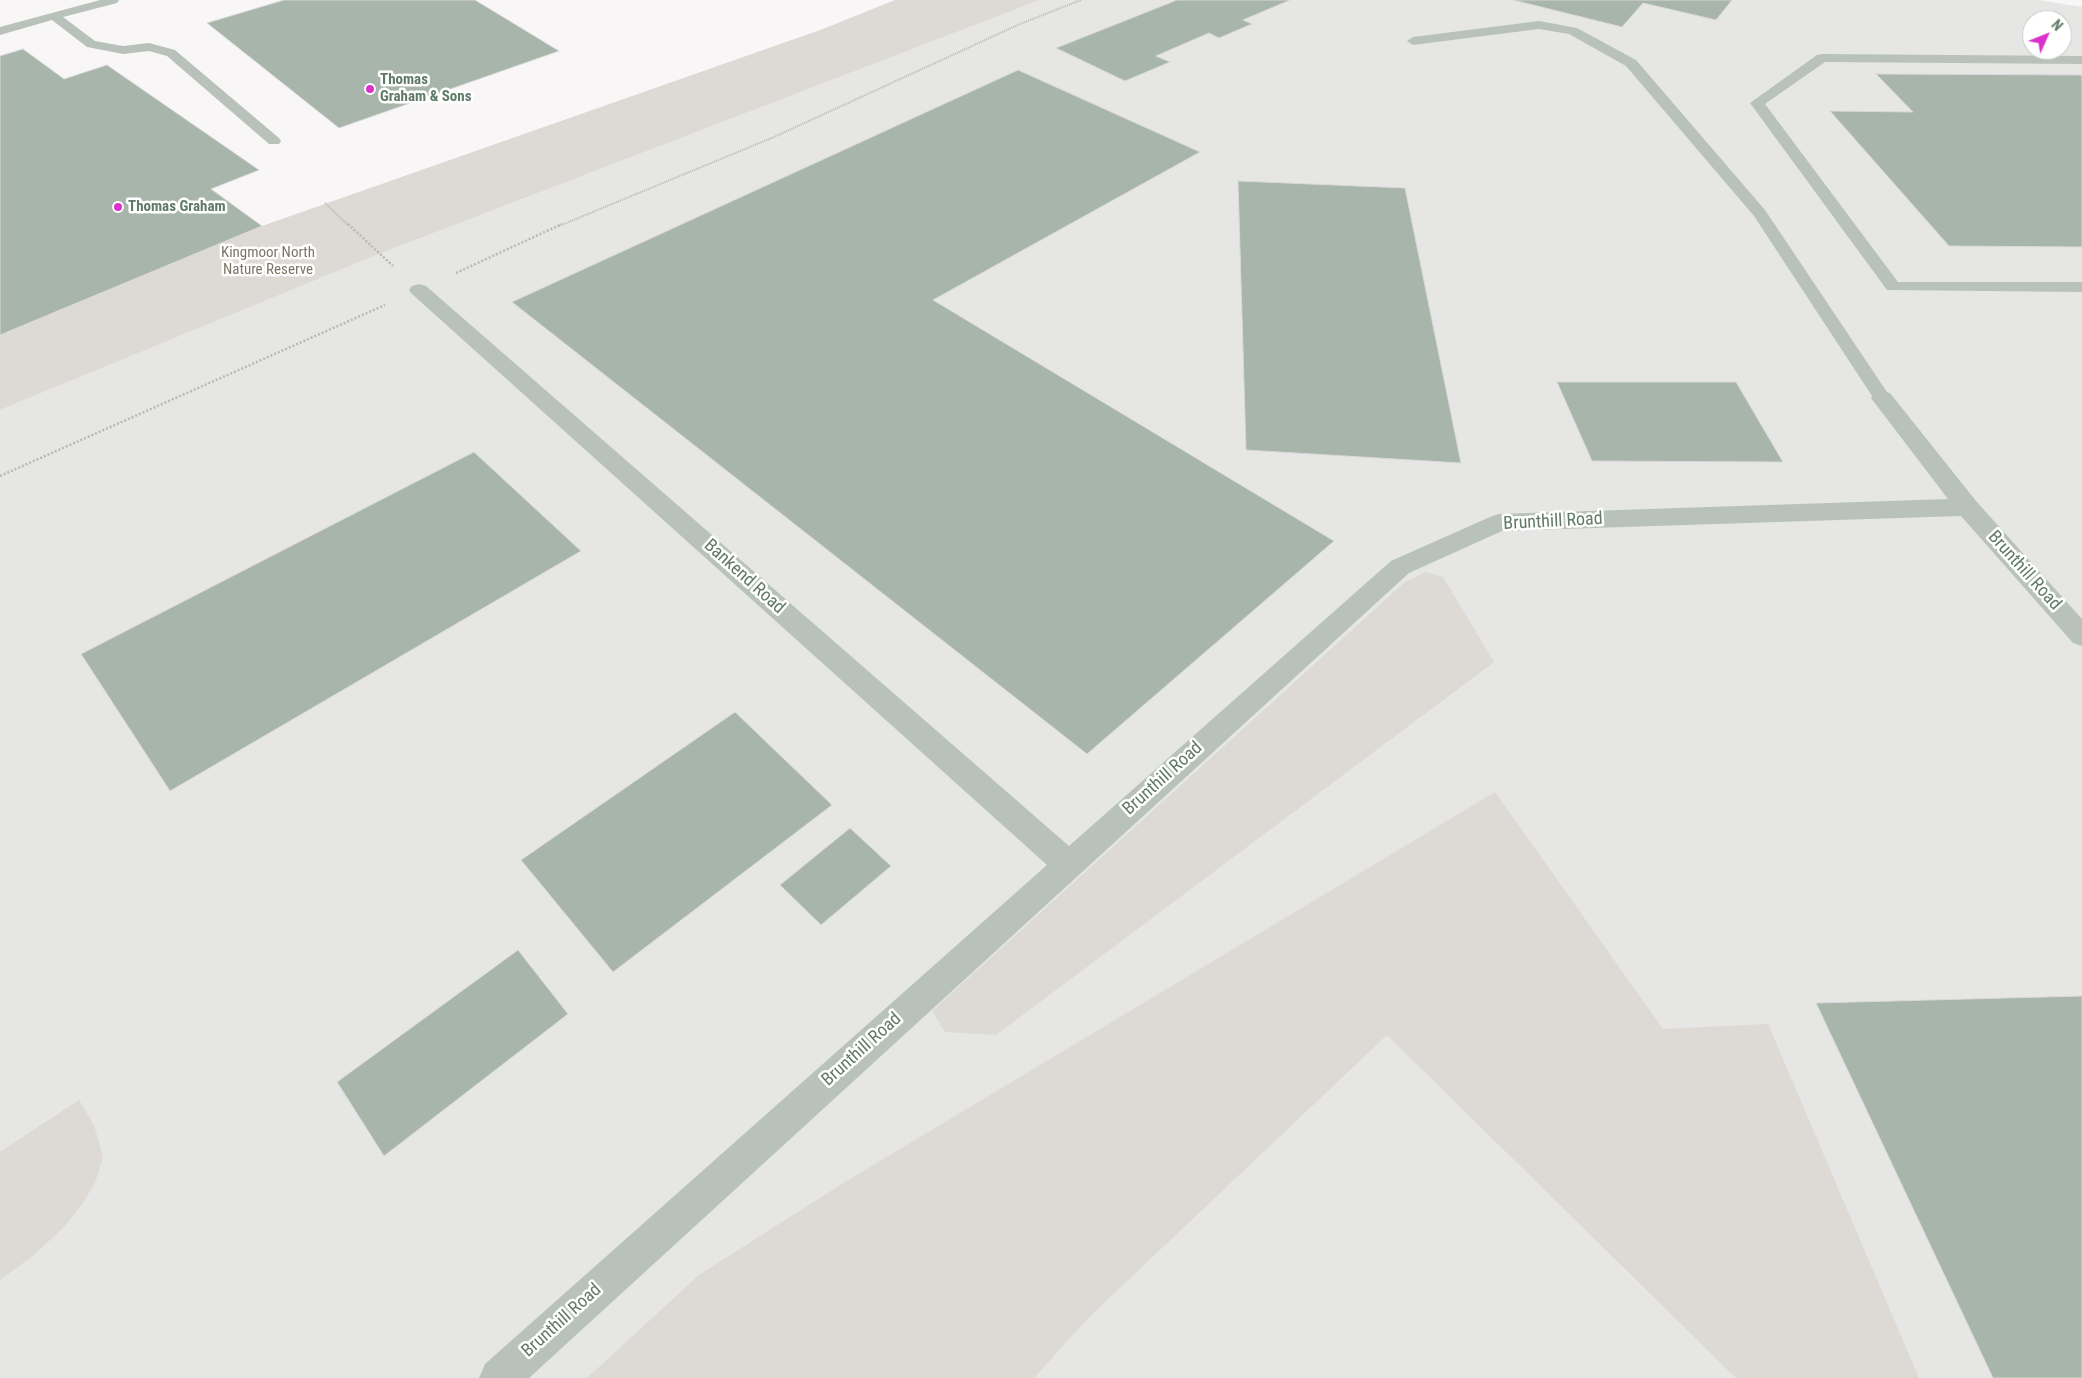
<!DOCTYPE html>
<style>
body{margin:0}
#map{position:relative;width:2082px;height:1378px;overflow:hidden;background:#f8f6f6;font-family:"Roboto Condensed",sans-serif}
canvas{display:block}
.north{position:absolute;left:2022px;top:10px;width:50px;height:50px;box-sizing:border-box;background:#fff;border:1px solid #bfcac2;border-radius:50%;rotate:46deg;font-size:14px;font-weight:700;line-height:20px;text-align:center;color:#607a67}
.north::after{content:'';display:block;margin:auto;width:18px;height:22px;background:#dc32cc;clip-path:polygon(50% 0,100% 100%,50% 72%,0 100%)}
</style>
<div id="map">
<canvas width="2082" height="1378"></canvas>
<div class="north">N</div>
</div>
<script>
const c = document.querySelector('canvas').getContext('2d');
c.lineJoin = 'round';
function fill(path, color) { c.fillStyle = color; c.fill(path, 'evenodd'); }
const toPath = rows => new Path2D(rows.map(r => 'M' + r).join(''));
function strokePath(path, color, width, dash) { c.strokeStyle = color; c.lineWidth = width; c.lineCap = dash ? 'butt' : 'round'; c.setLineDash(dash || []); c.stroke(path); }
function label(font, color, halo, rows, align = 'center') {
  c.font = font + ' "Roboto Condensed",sans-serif'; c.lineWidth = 5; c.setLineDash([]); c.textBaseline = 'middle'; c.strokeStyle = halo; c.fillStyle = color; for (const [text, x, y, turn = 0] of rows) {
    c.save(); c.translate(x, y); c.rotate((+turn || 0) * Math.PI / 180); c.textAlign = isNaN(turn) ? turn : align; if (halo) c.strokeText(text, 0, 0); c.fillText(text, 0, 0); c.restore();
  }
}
fill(toPath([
 [1040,0,2038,0,2082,7,2082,1378,0,1378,0,410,379,254],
 [2032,20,2062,20,2062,50,2032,50]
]), '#e6e7e5');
fill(toPath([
 [895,0,1040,0,379,254,0,410,0,335,262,226,823,29],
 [1426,572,1443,577,1494,662,996,1035,945,1032,932,1011,1405,582],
 [1495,792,1663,1029,1768,1024,1919,1378,1736,1378,1387,1035,1088,1318,1034,1378,587,1378,699,1275,840,1185],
 [79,1100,94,1125,103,1157,96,1180,84,1202,63,1228,34,1255,0,1280,0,1152]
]), '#ddd9d5');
const building = toPath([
 [284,0,475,0,559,51,339,128,207,23,284,0],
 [1177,0,1290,0,1243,20,1252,24,1219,38,1209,33,1156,56,1170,62,1125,81,1056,48,1177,0],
 [1513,0,1732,0,1716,20,1643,3,1622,27,1513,0],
 [23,49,64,79,107,65,259,170,211,189,262,226,0,335,0,56,23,49],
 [1018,70,1200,152,933,300,1334,541,1087,754,512,302,1018,70],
 [1876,74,2082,75,2082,247,1949,246,1830,111,1913,112,1876,74],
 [1238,181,1405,188,1461,463,1246,450,1238,181],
 [1557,382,1736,382,1783,462,1592,461,1557,382],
 [474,452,581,551,170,791,81,654,474,452],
 [735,712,832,805,613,972,521,860,735,712],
 [850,828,891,866,821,925,780,885,850,828],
 [518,950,568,1014,384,1156,337,1082,518,950],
 [2082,996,2082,1378,1993,1378,1816,1003,2082,996]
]);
fill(building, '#a7b5aa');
strokePath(building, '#dad8d8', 1);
strokePath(toPath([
 [325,203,349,226],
 [559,226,774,137,1020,24,1081,0]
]), '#b4bbb6', 2, [1, 1]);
strokePath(toPath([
 [348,224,393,266],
 [456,273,562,224],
 [0,476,385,305]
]), '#b4bbb6', 2.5, [2, 2]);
fill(toPath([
 [100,0,119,0,117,3,63,17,95,41,123,46,149,43,175,50,279,138,281,141,279,144,269,144,167,56,149,51,123,54,87,47,52,20,0,35,0,27,100,0],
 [1539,21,1577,28,1636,60,1765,210,1891,398,1888,402,1882,404,1876,402,1754,216,1626,66,1569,34,1539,29,1413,45,1407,41,1413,37,1539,21],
 [1822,54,2082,56,2082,64,1825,62,1765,104,1898,282,2082,282,2082,292,1887,290,1750,103,1817,55,1822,54]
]), '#b8c2bb');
fill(toPath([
 [419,284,426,286,1069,846,1391,561,1490,517,1499,514,1948,499,1871,398,1874,393,1882,391,1890,393,1976,501,2082,619,2082,646,2073,643,1961,516,1502,531,1409,573,529,1378,479,1378,485,1364,1047,865,412,294,409,290,412,286,419,284]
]), '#b8c2bb');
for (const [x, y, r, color] of [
 [370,89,5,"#dc32cc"],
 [118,207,5,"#dc32cc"]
]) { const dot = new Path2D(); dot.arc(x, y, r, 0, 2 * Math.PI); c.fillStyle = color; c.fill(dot); strokePath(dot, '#fff', 2); }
label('bold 15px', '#607a67', '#fff', [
 ["Thomas",380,80],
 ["Graham & Sons",380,97],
 ["Thomas Graham",128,207]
], 'left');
label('15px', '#7d7667', '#fff', [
 ["Kingmoor North",268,253],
 ["Nature Reserve",268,270]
]);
label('18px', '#607a67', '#fff', [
 ["Brunthill Road",1553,522,-3],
 ["Brunthill Road",2024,571,48],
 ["Bankend Road",744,577,42],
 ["Brunthill Road",1163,779,-42],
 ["Brunthill Road",862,1050,-42],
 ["Brunthill Road",562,1321,-42]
]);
</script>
